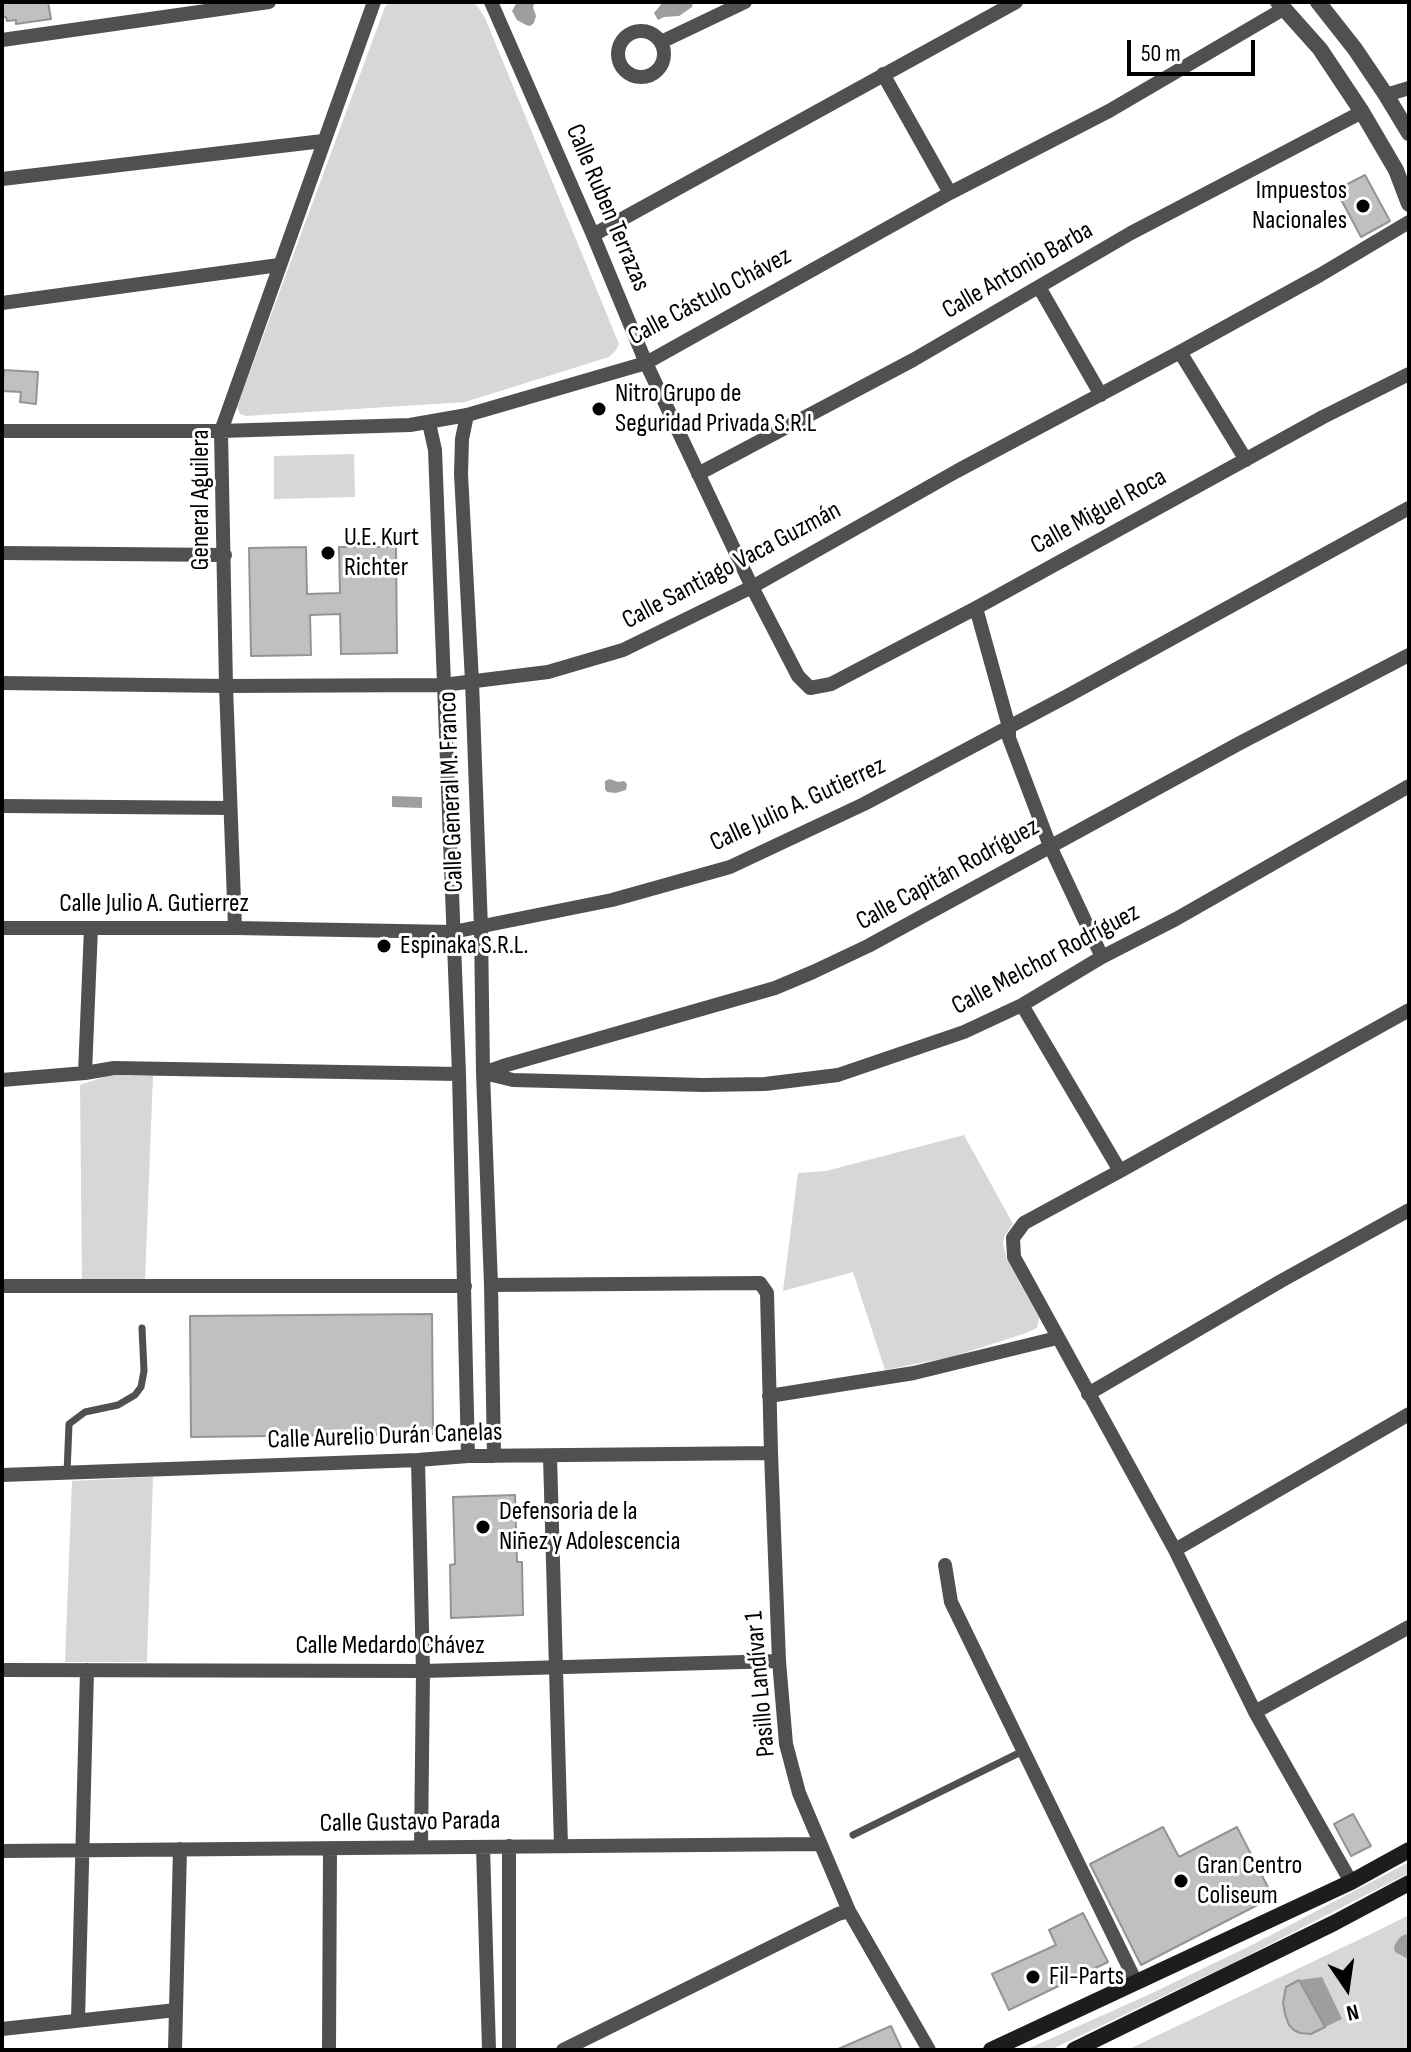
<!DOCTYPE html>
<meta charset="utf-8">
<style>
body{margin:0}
#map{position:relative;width:1411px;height:2052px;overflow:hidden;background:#fff;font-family:"Sofia Sans Condensed",sans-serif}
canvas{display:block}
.frame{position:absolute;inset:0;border:4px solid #000;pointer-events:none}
.north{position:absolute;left:1307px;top:1948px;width:80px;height:80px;-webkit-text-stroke:6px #fff;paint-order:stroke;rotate:167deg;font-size:22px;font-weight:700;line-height:32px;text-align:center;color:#000}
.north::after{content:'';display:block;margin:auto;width:28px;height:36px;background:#000;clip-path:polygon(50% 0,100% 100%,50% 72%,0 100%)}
.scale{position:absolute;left:1127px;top:40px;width:128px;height:36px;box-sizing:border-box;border:4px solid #000;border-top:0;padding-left:10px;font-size:24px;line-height:28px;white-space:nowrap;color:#000;-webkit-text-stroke:6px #fff;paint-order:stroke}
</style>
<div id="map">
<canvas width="1411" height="2052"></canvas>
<div class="frame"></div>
<div class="north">N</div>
<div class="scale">50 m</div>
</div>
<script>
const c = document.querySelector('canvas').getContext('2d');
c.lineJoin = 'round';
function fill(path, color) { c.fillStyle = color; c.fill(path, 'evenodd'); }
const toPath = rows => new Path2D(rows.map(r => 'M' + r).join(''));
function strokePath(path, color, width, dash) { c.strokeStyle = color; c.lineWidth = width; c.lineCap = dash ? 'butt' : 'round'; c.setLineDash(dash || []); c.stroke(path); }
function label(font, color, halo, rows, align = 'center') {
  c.font = font + ' "Sofia Sans Condensed",sans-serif'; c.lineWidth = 6; c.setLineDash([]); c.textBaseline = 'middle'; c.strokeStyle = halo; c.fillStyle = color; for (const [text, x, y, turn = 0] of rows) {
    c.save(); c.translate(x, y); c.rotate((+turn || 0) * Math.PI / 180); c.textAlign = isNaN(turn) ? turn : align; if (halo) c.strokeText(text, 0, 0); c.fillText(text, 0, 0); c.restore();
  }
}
fill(toPath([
 [390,2,473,2,478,7,485,18,619,344,616,350,609,357,465,402,246,416,240,414,237,407,385,7],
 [354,454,355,497,274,499,274,456],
 [107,1076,153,1076,145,1280,82,1282,80,1085],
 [964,1135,1013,1224,1004,1237,1003,1245,1007,1259,1039,1318,1037,1328,1026,1333,952,1357,885,1370,853,1272,783,1291,798,1173,826,1171],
 [153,1477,147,1662,65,1662,72,1481],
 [1409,1862,1409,1873,1233,1963,1050,2050,1025,2050,1148,1995,1254,1944],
 [1409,1915,1409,2050,1127,2050,1375,1932]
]), '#d7d7d7');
fill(toPath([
 [517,2,535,2,533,7,536,16,534,23,530,26,526,25,517,20,512,11],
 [663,2,693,2,692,7,679,16,664,17,658,20,654,13],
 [610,779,618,782,624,781,627,784,626,790,616,793,607,792,605,789,605,781],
 [392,796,422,797,422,808,392,807],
 [1406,1934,1409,1935,1409,1973,1407,1967,1408,1959,1395,1952,1394,1946,1400,1937],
 [1322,1977,1342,2019,1325,2027,1300,1980]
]), '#9e9e9e');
const building = toPath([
 [2,2,48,2,51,19,16,24,16,20,7,21,6,17,2,17,2,2],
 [1365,175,1390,221,1361,237,1336,190,1365,175],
 [4,370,38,372,36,404,20,402,21,392,2,391,4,370],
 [306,547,307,594,340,593,339,547,396,547,397,653,341,654,340,614,310,615,311,655,251,656,249,548,306,547],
 [432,1314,433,1434,191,1437,190,1316,432,1314],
 [515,1495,517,1562,522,1562,523,1615,451,1618,450,1565,455,1564,453,1497,515,1495],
 [1353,1814,1371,1846,1351,1856,1334,1824,1353,1814],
 [1163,1827,1179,1857,1237,1827,1273,1897,1141,1965,1090,1864,1163,1827],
 [1083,1913,1108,1962,1009,2010,992,1974,1056,1945,1049,1930,1083,1913],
 [1299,1980,1325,2027,1311,2034,1300,2033,1294,2030,1289,2025,1285,2014,1283,2003,1286,1987,1299,1980],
 [891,2026,902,2050,836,2050,891,2026]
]);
fill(building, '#c0c0c0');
strokePath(building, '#949494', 2);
strokePath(toPath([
 [67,1473,69,1424,85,1412,118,1405,135,1395,141,1387,144,1371,142,1328],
 [853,1835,1023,1751]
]), '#505050', 7);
strokePath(toPath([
 [491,2,593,235,646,363,752,587,798,676,810,688,831,684,976,608,1323,417,1409,374],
 '618 54a23 23 0 1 1 46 0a23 23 0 1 1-46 0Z',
 [2,40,269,2],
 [661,42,745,2],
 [883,74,950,193],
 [1386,95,1409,88],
 [2,179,323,141],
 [593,235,1016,2],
 [1039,287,1101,395],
 [2,303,279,265],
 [1180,352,1246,460],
 [467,415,462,439,461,474,472,681,481,928,483,1073,491,1285,494,1456],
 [429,423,435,450,459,1074,468,1456],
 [2,431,221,431,410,425,467,415,646,363,950,193,1109,111,1285,8],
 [698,474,913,360,1131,233,1362,112],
 [2,553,225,555],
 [976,608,1009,727,1009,738,1050,846,1102,957],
 [2,683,226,686,443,685,548,672,623,650,752,587,957,471,1180,352,1320,275,1409,222],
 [2,806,230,808],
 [2,928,235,928,453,932,612,900,730,867,864,804,1071,694,1409,508],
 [235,928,226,686,221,431,374,2],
 [1022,1005,1120,1171],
 [85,1073,91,928],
 [483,1073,503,1066,775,988,813,972,868,946,1240,743,1409,655],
 [484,1073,513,1080,703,1085,765,1084,838,1075,964,1032,1022,1005,1102,957,1176,919,1409,786],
 [2,1080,85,1073,114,1068,459,1074],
 [491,1285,760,1283,767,1293,771,1453,779,1661,786,1744,799,1793,849,1911,929,2050],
 [2,1286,465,1286],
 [1088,1394,1281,1281,1409,1210],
 [769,1396,914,1373,1057,1338],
 [550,1456,561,1846],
 [418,1460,423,1671,421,1847],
 [2,1475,418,1460,468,1456,771,1453],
 [1175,1550,1409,1414],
 [945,1565,951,1602,1136,1982],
 [2,1670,423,1671,779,1661],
 [1255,1712,1409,1627],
 [509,1846,509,2050],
 [483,1847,489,2050],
 [2,1851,819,1844],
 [1351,1882,1255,1712,1175,1550,1014,1257,1013,1238,1024,1223,1120,1171,1409,1010],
 [78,2020,87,1670],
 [2,2029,176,2010],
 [175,2050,180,1849],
 [329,2050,330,1848],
 [563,2050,838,1914,849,1911]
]), '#505050', 14);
strokePath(toPath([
 [1278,2,1320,49,1362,112,1396,170,1409,204],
 [1318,2,1355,49,1386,95,1409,133]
]), '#505050', 16);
strokePath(toPath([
 [991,2050,1351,1882,1409,1850],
 [1074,2050,1334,1923,1409,1883]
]), '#1d1d1d', 16);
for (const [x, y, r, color] of [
 [1363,206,8,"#000"],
 [599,409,8,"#000"],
 [328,553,8,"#000"],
 [384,946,8,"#000"],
 [483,1527,8,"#000"],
 [1181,1881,8,"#000"],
 [1033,1977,8,"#000"]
]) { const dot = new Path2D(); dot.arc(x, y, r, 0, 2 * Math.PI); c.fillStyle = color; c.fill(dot); strokePath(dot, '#fff', 3); }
label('26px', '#000', '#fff', [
 ["Impuestos",1347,191,"right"],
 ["Nacionales",1347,221,"right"],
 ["Nitro Grupo de",615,394],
 ["Seguridad Privada S.R.L",615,424],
 ["U.E. Kurt",344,538],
 ["Richter",344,568],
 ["Espinaka S.R.L.",400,946],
 ["Defensoria de la",499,1512],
 ["Niñez y Adolescencia",499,1542],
 ["Gran Centro",1197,1866],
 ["Coliseum",1197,1896],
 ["Fil-Parts",1049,1977]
], 'left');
label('26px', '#000', '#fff', [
 ["Calle Ruben Terrazas",607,208,67],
 ["Calle Antonio Barba",1018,271,-30],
 ["Calle Cástulo Chávez",710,297,-28],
 ["General Aguilera",201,500,-90],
 ["Calle Miguel Roca",1099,512,-29],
 ["Calle Santiago Vaca Guzmán",732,566,-28],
 ["Calle General M. Franco",452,792,-92],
 ["Calle Julio A. Gutierrez",798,805,-25],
 ["Calle Capitán Rodríguez",948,875,-29],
 ["Calle Julio A. Gutierrez",154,904],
 ["Calle Melchor Rodríguez",1046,960,-28],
 ["Calle Aurelio Durán Canelas",385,1437,-2],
 ["Calle Medardo Chávez",390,1646],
 ["Pasillo Landívar 1",761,1684,-95],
 ["Calle Gustavo Parada",410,1823,-1]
]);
</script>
